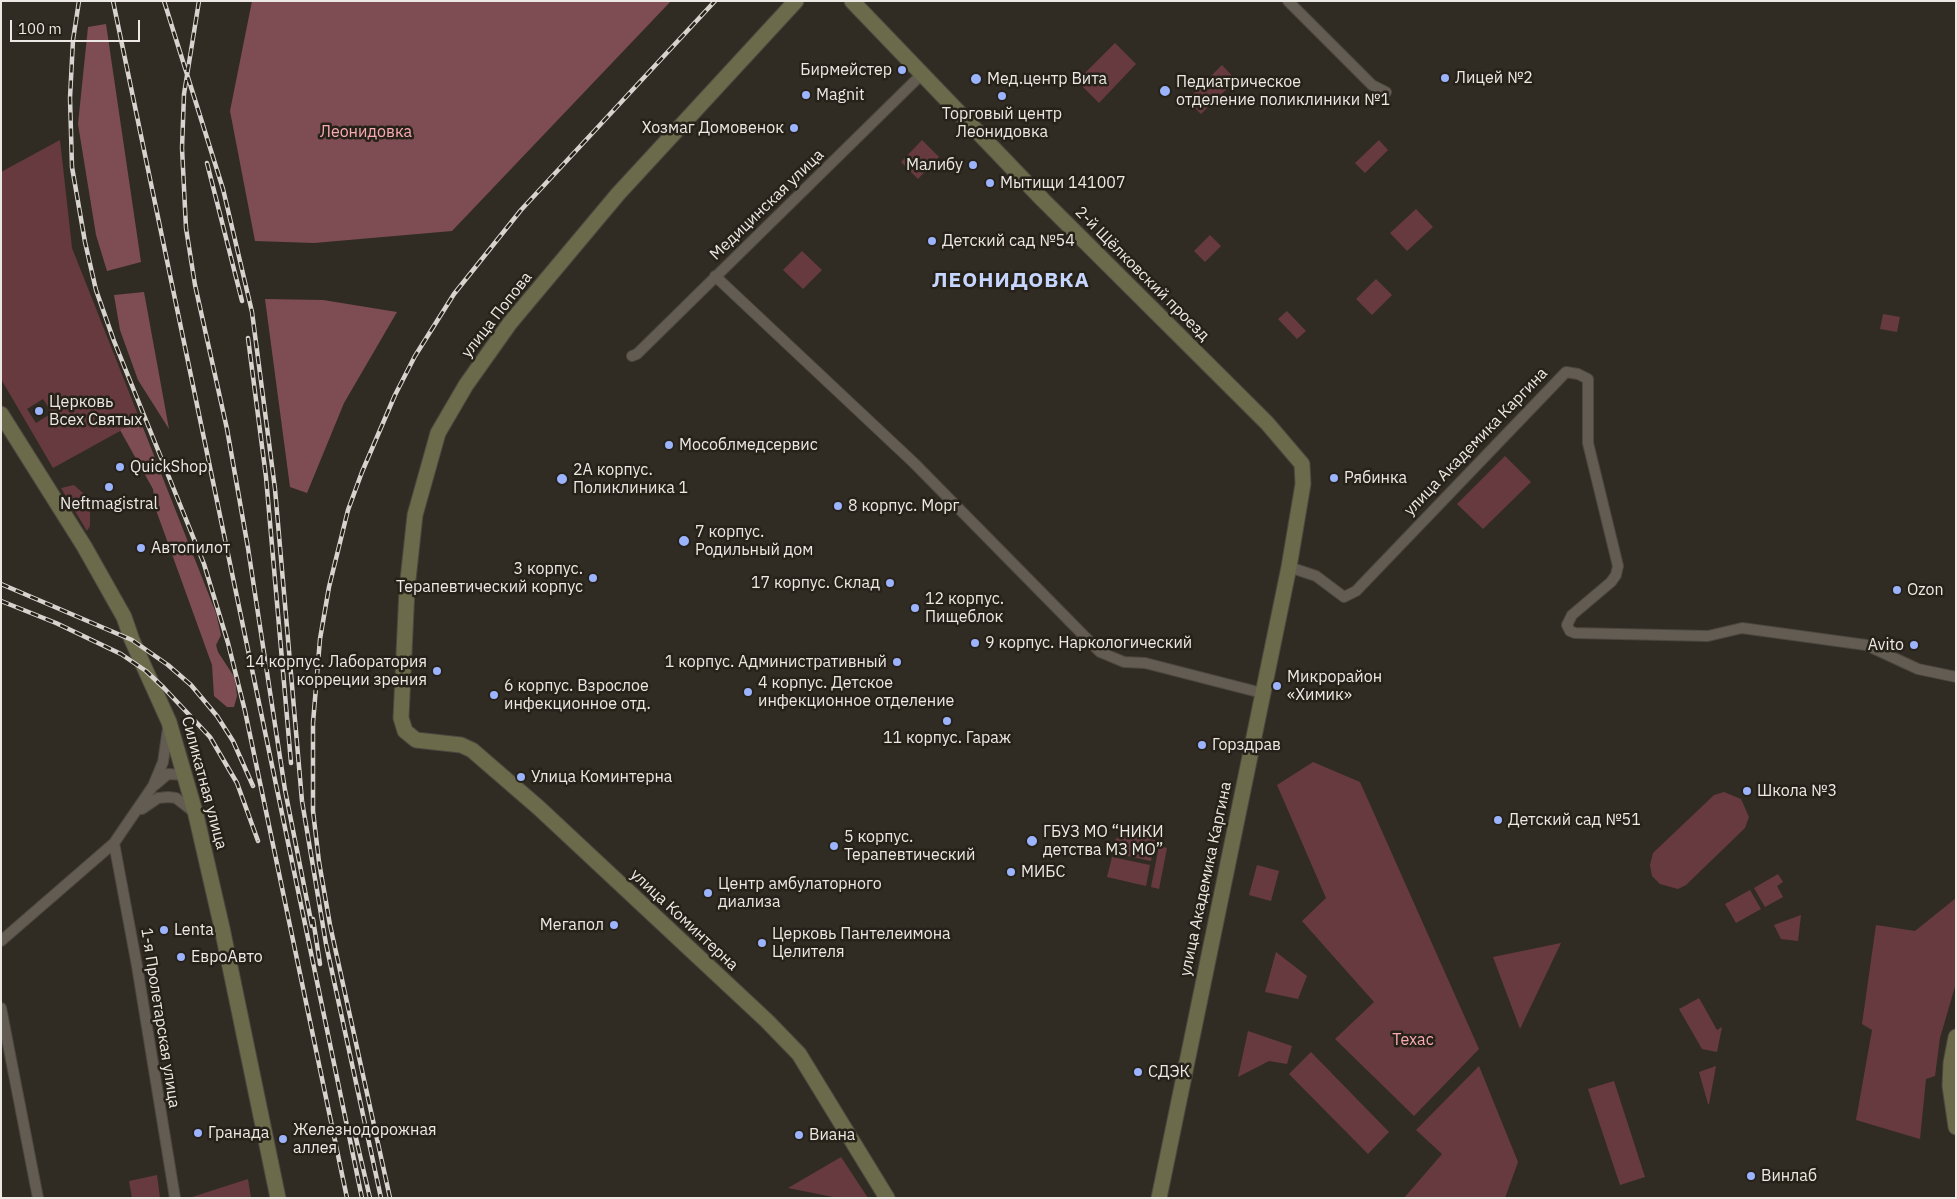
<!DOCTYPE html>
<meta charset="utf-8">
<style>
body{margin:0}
#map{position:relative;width:1957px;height:1199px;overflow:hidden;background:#312c23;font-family:"IBM Plex Sans",sans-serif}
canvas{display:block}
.frame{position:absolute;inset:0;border:2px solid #ece8e3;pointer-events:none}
.scale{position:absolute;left:10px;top:20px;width:130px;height:22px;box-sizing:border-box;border:2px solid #ece8e3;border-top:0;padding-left:6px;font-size:15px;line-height:18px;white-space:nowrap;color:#ece8e3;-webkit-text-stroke:4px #272219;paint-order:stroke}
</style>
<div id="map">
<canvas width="1957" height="1199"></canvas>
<div class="frame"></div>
<div class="scale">100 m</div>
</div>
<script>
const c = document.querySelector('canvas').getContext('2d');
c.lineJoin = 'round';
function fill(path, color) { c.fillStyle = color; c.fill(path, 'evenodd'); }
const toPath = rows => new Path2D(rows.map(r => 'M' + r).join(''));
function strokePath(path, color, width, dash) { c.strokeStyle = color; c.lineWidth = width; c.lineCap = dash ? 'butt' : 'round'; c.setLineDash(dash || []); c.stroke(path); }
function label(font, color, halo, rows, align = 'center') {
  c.font = font + ' "IBM Plex Sans",sans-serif'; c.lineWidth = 5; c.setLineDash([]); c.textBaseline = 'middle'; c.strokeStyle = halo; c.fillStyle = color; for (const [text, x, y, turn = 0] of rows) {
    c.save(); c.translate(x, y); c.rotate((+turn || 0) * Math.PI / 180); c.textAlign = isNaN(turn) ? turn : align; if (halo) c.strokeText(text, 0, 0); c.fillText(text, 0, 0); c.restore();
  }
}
fill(toPath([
 [1115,43,1136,64,1099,103,1077,81],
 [1222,65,1236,80,1201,114,1187,100],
 [60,140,72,248,140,420,53,468,1,379,1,172],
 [43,399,52,413,36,423,27,409],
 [922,140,939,157,918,179,901,162],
 [1379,140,1388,150,1365,173,1355,163],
 [1416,209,1433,227,1407,251,1390,233],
 [1210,235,1221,246,1205,262,1194,251],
 [802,251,822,270,803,289,783,270],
 [1376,279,1392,295,1372,315,1356,299],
 [1287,311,1306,331,1297,339,1278,319],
 [1883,314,1900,317,1897,332,1880,329],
 [1505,456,1531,482,1483,529,1457,504],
 [74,485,84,494,90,508,90,526,87,531,61,488],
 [1313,762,1360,782,1479,1049,1414,1116,1335,1039,1374,1002,1302,921,1326,898,1277,785],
 [1724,792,1741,799,1749,817,1745,828,1686,885,1678,889,1660,884,1652,876,1650,865,1653,853,1714,795],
 [1129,826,1155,840,1151,861,1113,853,1115,840],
 [1159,846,1167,848,1159,889,1151,887],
 [1112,857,1150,865,1146,886,1107,877],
 [1257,865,1279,871,1271,901,1249,895],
 [1778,874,1783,882,1777,886,1783,897,1765,907,1754,888],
 [1750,890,1761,909,1736,923,1725,904],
 [1956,898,1956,983,1940,1038,1935,1076,1926,1079,1920,1139,1856,1120,1872,1030,1862,1024,1876,925,1915,931],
 [1801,915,1798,941,1781,939,1774,925],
 [1561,943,1520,1029,1493,957],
 [1276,952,1307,976,1298,999,1265,992],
 [1699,998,1717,1030,1722,1027,1717,1052,1702,1049,1679,1009],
 [1248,1031,1292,1046,1287,1064,1269,1061,1238,1077],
 [1311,1052,1389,1132,1368,1154,1289,1074],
 [1479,1066,1518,1162,1505,1198,1404,1198,1442,1154,1416,1130],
 [1716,1066,1709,1104,1708,1104,1699,1072],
 [1614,1081,1645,1177,1620,1185,1588,1089],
 [841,1157,868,1198,838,1198,788,1188],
 [157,1175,160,1198,132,1198,129,1181],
 [248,1179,251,1198,189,1198]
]), '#673a3f');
fill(toPath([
 [252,1,671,1,452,231,314,243,255,241,230,111],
 [106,24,141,262,107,271,96,235,78,124,88,27],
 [144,292,169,429,138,380,120,330,114,295],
 [265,299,323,300,397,312,344,403,307,493,290,487],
 [140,420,216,613,221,635,216,645,218,652,235,678,237,696,234,707,227,707,214,696,212,665,156,510,153,489,120,430]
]), '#7d4d53');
const street = toPath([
 [1288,1,1372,85,1386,92],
 [715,276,914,463,1100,652,1124,662,1145,663,1262,693],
 [632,356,637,354,922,74],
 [1289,567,1316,576,1344,597,1356,591,1566,372,1578,374,1588,379,1588,443,1618,566,1616,575,1611,582,1572,615,1567,625,1570,631,1575,633,1708,636,1742,628,1866,645,1918,669,1956,677],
 [155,785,168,774,185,775],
 [142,809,158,798,168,797,176,798,194,812],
 [114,843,137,966,175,1198],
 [1,941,114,843,153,786,163,762,168,728],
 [1,1008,38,1198]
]);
const secondary = toPath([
 [796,1,618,194,510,323,466,385,438,433,415,515,407,589,401,718,405,731,416,740,461,745,472,750,539,808,767,1021,799,1054,887,1198],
 [852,1,1043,200,1267,423,1302,464,1303,484,1289,567,1159,1198],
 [1,414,84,546,124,617,132,640,169,722,196,815,222,928,278,1198],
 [1956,1037,1951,1063,1950,1086,1956,1127]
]);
strokePath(street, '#4c4740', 12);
strokePath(secondary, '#4c4740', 17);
strokePath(street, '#625c52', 10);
strokePath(secondary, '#6b6a4a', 15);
const rail = toPath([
 [79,1,73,40,70,98,72,167,85,242,96,290,114,341,204,564,228,643,245,711,347,1198],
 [113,1,362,1198],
 [164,1,223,189,252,312,275,489,302,801,326,944,381,1198],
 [199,1,184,94,182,148,186,228,195,285,227,429,248,548,285,790,312,926],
 [207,163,242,301],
 [248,338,266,477,291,763],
 [1,584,132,640,168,665,191,685,217,716,233,741,253,786],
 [1,601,56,623,121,654,146,671,164,688,210,737,237,783,258,841],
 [313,919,320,964],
 [354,1130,370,1198],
 [390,1198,330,925,319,862,313,811,313,723,320,639,329,587,348,510,362,472,395,395,415,356,454,294,521,210,715,1]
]);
strokePath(rail, '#d7d3ce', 4.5);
strokePath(rail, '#272219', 2.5, [8]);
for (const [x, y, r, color] of [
 [902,70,5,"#9bb4fd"],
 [1445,78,5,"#9bb4fd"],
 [976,79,6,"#9bb4fd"],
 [1165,91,6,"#9bb4fd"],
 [806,95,5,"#9bb4fd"],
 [1002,96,5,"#9bb4fd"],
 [794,128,5,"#9bb4fd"],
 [973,165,5,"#9bb4fd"],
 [990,183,5,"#9bb4fd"],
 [932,241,5,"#9bb4fd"],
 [39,411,5,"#9bb4fd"],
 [669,445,5,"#9bb4fd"],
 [120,467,5,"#9bb4fd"],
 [1334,478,5,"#9bb4fd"],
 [562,479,6,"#9bb4fd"],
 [109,487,5,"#9bb4fd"],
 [838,506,5,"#9bb4fd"],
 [684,541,6,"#9bb4fd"],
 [141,548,5,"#9bb4fd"],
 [593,578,5,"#9bb4fd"],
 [890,583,5,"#9bb4fd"],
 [1897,590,5,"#9bb4fd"],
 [915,608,5,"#9bb4fd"],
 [975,643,5,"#9bb4fd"],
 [1914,645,5,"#9bb4fd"],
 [897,662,5,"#9bb4fd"],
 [437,671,5,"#9bb4fd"],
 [1277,686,5,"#9bb4fd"],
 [748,692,5,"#9bb4fd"],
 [494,695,5,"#9bb4fd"],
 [947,721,5,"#9bb4fd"],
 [1202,745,5,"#9bb4fd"],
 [521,777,5,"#9bb4fd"],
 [1747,791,5,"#9bb4fd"],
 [1498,820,5,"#9bb4fd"],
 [1032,841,6,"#9bb4fd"],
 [834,846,5,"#9bb4fd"],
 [1011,872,5,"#9bb4fd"],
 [708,893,5,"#9bb4fd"],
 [614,925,5,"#9bb4fd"],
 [164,930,5,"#9bb4fd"],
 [762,943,5,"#9bb4fd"],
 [181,957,5,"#9bb4fd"],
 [1138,1072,5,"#9bb4fd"],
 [198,1133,5,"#9bb4fd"],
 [799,1135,5,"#9bb4fd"],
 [283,1139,5,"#9bb4fd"],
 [1751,1176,5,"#9bb4fd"]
]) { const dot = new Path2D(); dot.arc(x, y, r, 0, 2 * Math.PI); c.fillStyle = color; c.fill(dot); strokePath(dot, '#272219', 2); }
label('16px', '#ece8e3', '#272219', [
 ["Бирмейстер",892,70,"right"],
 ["Лицей №2",1455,78],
 ["Мед.центр Вита",987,79],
 ["Педиатрическое",1176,82],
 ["отделение поликлиники №1",1176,100],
 ["Magnit",816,95],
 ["Торговый центр",1002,114,"center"],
 ["Леонидовка",1002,132,"center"],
 ["Хозмаг Домовенок",784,128,"right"],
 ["Малибу",963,165,"right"],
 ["Мытищи 141007",1000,183],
 ["Детский сад №54",942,241],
 ["Церковь",49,402],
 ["Всех Святых",49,420],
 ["Мособлмедсервис",679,445],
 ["QuickShop",130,467],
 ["2А корпус.",573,470],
 ["Поликлиника 1",573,488],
 ["Рябинка",1344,478],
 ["Neftmagistral",109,504,"center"],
 ["8 корпус. Морг",848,506],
 ["7 корпус.",695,532],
 ["Родильный дом",695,550],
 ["Автопилот",151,548],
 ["3 корпус.",583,569,"right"],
 ["Терапевтический корпус",583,587,"right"],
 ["17 корпус. Склад",880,583,"right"],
 ["Ozon",1907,590],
 ["12 корпус.",925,599],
 ["Пищеблок",925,617],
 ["9 корпус. Наркологический",985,643],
 ["Avito",1904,645,"right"],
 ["14 корпус. Лаборатория",427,662,"right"],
 ["корреции зрения",427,680,"right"],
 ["1 корпус. Административный",887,662,"right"],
 ["Микрорайон",1287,677],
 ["«Химик»",1287,695],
 ["4 корпус. Детское",758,683],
 ["инфекционное отделение",758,701],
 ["6 корпус. Взрослое",504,686],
 ["инфекционное отд.",504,704],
 ["11 корпус. Гараж",947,738,"center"],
 ["Горздрав",1212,745],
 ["Улица Коминтерна",531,777],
 ["Школа №3",1757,791],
 ["Детский сад №51",1508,820],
 ["ГБУЗ МО “НИКИ",1043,832],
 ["детства МЗ МО”",1043,850],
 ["5 корпус.",844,837],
 ["Терапевтический",844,855],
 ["МИБС",1021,872],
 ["Центр амбулаторного",718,884],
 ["диализа",718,902],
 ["Мегапол",604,925,"right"],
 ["Lenta",174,930],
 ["Церковь Пантелеимона",772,934],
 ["Целителя",772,952],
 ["ЕвроАвто",191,957],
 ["СДЭК",1148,1072],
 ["Железнодорожная",293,1130],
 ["аллея",293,1148],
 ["Гранада",208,1133],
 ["Виана",809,1135],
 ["Винлаб",1761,1176]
], 'left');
label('16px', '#faaab2', '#272219', [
 ["Леонидовка",366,132],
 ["Техас",1413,1040]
]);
label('16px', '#ece8e3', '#272219', [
 ["Медицинская улица",767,205,-44],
 ["2-й Щёлковский проезд",1142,274,45],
 ["улица Попова",497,315,-52],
 ["улица Академика Каргина",1476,442,-46],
 ["Силикатная улица",204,783,75],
 ["улица Академика Каргина",1206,879,-78],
 ["улица Коминтерна",684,920,43],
 ["1-я Пролетарская улица",160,1018,81]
]);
c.letterSpacing = '1px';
label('bold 21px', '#c5d5fe', '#272219', [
 ["ЛЕОНИДОВКА",1011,281]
]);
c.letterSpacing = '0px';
</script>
